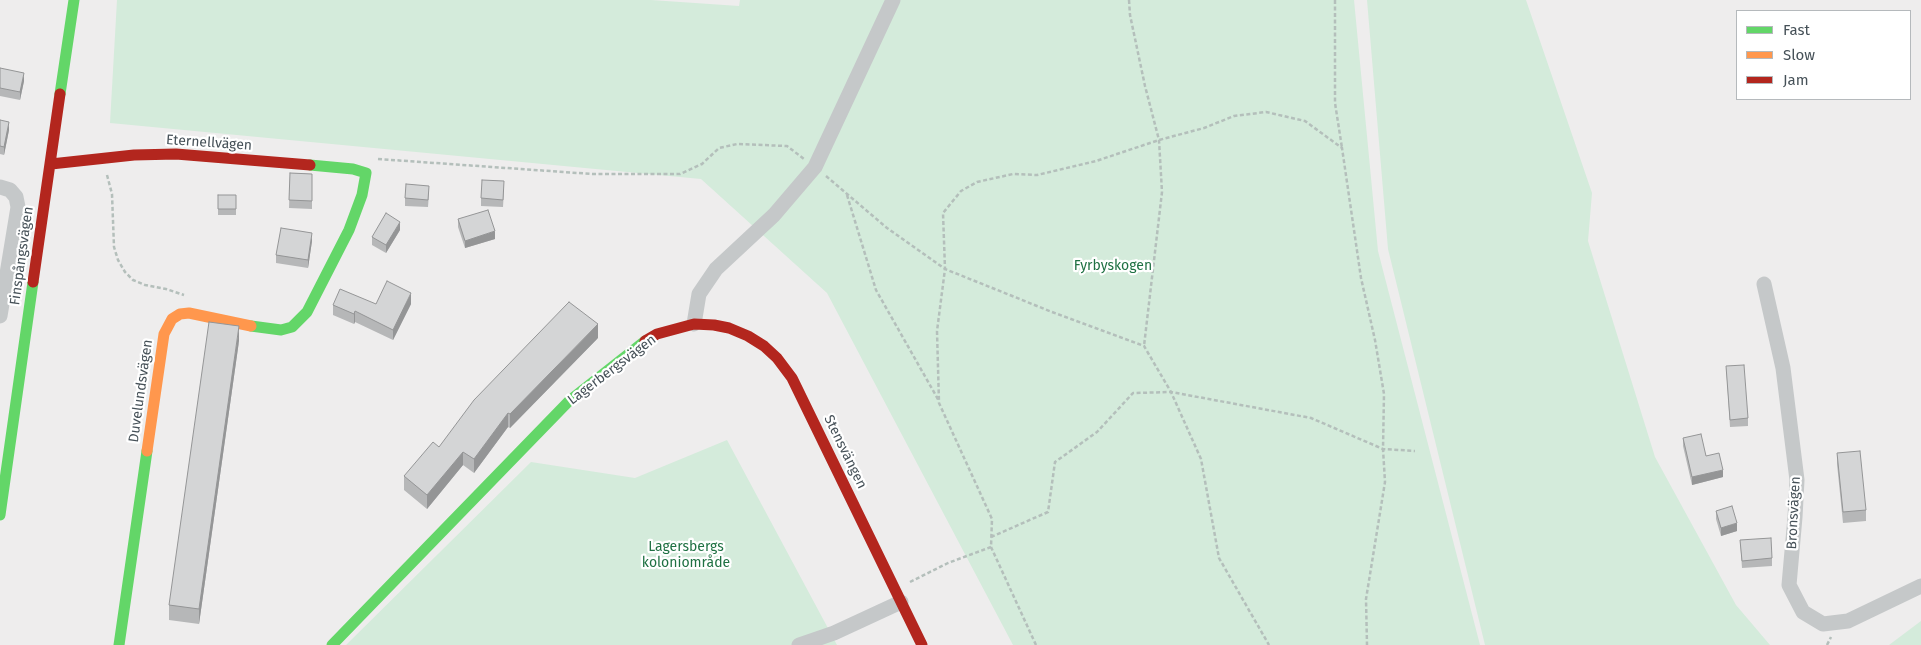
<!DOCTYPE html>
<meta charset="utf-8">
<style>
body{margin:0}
#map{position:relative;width:1921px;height:645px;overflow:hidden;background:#eeeded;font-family:"Fira Sans",sans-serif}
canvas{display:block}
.legend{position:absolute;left:1736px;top:10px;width:175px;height:90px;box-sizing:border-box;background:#fff;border:1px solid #b5b9bc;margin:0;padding:6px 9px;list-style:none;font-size:15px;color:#465158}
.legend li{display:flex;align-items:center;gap:10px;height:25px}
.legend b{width:25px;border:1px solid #b5b9bc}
</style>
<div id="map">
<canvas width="1921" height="645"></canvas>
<ul class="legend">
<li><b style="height:6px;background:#63d668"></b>Fast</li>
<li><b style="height:6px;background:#ff974d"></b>Slow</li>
<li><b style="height:6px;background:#b3261e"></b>Jam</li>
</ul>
</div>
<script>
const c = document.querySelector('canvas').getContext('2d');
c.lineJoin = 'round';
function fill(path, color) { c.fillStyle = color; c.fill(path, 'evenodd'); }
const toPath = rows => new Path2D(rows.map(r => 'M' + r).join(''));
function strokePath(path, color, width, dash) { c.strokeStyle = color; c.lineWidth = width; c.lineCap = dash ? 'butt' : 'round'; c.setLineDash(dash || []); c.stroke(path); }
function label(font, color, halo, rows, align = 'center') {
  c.font = font + ' "Fira Sans",sans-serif'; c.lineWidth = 4.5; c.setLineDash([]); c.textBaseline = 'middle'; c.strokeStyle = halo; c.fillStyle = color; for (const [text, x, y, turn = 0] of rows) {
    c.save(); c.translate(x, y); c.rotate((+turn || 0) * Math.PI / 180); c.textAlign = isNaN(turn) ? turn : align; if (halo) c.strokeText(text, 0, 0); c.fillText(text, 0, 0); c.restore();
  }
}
fill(toPath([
 [117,0,651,0,739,6,740,0,1354,0,1378,251,1480,645,1013,645,827,293,701,179,110,123],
 [1367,0,1526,0,1592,193,1588,241,1655,457,1736,605,1770,645,1485,645,1388,249],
 [727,440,837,645,346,645,531,462,635,478],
 [1921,621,1921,645,1889,645]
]), '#d4ebdb');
strokePath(toPath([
 [1129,0,1130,15,1145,86,1159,140,1162,192,1144,346],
 [1335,0,1335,103,1342,148],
 [378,159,592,174,680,174,702,164,719,148,737,144,787,146,804,159],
 [107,175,112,194,114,247,118,260,125,272,133,280,145,285,166,289,184,295],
 [826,176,887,228,945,269,1052,312,1144,346,1171,392,1311,418,1383,449,1415,451],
 [847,195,876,290,939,401],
 [991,537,1048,512,1055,462,1097,432,1133,393,1171,392,1201,459,1219,558,1269,645],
 [910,582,948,563,991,547],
 [1036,645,991,547,992,519,939,403,937,331,945,269,943,213,961,191,977,182,1013,174,1037,175,1096,161,1159,140,1204,128,1234,116,1266,112,1305,121,1342,148,1361,278,1375,340,1384,394,1383,449,1385,482,1366,599,1367,645],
 [1827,645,1831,637]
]), '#b4bfbb', 2.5, [4, 2.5]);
strokePath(toPath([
 [0,187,10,190,16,197,18,207,0,316],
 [1764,284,1783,368,1797,480,1795,517,1789,585,1803,612,1823,624,1848,621,1921,586],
 [694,324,699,294,716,269,774,215,815,167,893,0],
 [799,645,834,633,901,602]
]), '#c5c8c9', 15);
strokePath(toPath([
 [60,94,74,0],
 [251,326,281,330,292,327,307,312,349,230,362,195,366,173,353,169,310,165],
 [0,515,33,282],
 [119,645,147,451],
 [332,645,569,401,645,341]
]), '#63d668', 11);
strokePath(toPath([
 [147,451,164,334,172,319,180,314,189,313,251,326]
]), '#ff974d', 11);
strokePath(toPath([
 [51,164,134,155,176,154,310,165],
 [33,282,60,94],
 [645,341,657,334,694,324,714,325,729,328,748,336,764,346,777,358,792,378,922,645]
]), '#b3261e', 11);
fill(toPath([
 [0,68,24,81,20,100,0,96],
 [0,120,9,130,4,155,0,154],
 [290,173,312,174,312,209,289,208],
 [504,189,503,207,481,206,481,198],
 [429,193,428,207,405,206,405,198],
 [218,195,236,195,236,215,218,215],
 [458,219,495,239,465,248,458,227],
 [400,230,386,253,372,245,372,237],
 [312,241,308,268,276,263,276,255],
 [376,304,411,304,393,340,355,322,354,324,333,315,333,305],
 [598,338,510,428,508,427,474,473,463,465,427,509,404,490,404,476,439,447],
 [239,341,199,624,169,620,169,605],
 [1726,366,1748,418,1748,426,1730,427],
 [1683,438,1706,456,1723,477,1692,485,1683,446],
 [1837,453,1866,510,1866,521,1843,523,1837,464],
 [1716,511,1737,531,1721,536,1716,519],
 [1740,540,1772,558,1772,566,1742,568]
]), '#b6b7b8');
fill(toPath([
 [24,73,24,81,20,100,20,92],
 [9,122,9,130,4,155,4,147],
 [400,222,400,230,386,253,386,245],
 [495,231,495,239,465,248,465,241],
 [312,233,312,241,308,268,308,260],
 [411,293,411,304,393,340,393,330],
 [355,311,355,322,354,324,354,314],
 [598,324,598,338,510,428,510,414],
 [239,326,239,341,199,624,199,609],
 [508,413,508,427,474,473,474,459],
 [463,452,463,465,427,509,427,495],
 [1723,470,1723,477,1692,485,1692,477],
 [1737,523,1737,531,1721,536,1721,528]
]), '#949596');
const building = toPath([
 [0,68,24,73,20,92,0,88,0,68],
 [0,120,9,122,4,147,0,146,0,120],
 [290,173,312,174,312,201,289,200,290,173],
 [482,180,504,181,503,200,481,198,482,180],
 [406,184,429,186,428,200,405,198,406,184],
 [218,195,236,195,236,209,218,209,218,195],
 [488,210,495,231,465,241,458,219,488,210],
 [386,213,400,222,386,245,372,237,386,213],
 [281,228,312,233,308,260,276,255,281,228],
 [387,281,411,293,393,330,355,311,354,314,333,305,340,289,376,304,387,281],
 [569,302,598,324,510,414,508,413,474,459,463,452,427,495,404,476,433,442,439,447,474,400,569,302],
 [209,322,239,326,199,609,169,605,209,322],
 [1744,365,1748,418,1730,420,1726,366,1744,365],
 [1701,434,1706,456,1719,453,1723,470,1692,477,1683,438,1701,434],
 [1860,451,1866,510,1843,512,1837,453,1860,451],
 [1732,506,1737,523,1721,528,1716,511,1732,506],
 [1771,538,1772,558,1742,561,1740,540,1771,538]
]);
fill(building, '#d4d5d6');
strokePath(building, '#949596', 1);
label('14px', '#465158', '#fff', [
 ["Eternellvägen",209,143,4],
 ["Finspångsvägen",22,256,-82],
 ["Lagerbergsvägen",612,370,-37],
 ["Duvelundsvägen",141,391,-82],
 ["Stensvängen",845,452,64],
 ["Bronsvägen",1794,513,-87]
]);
label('14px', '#1f7143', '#fff', [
 ["Fyrbyskogen",1113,266],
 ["Lagersbergs",686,547],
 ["koloniområde",686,563]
]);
</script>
